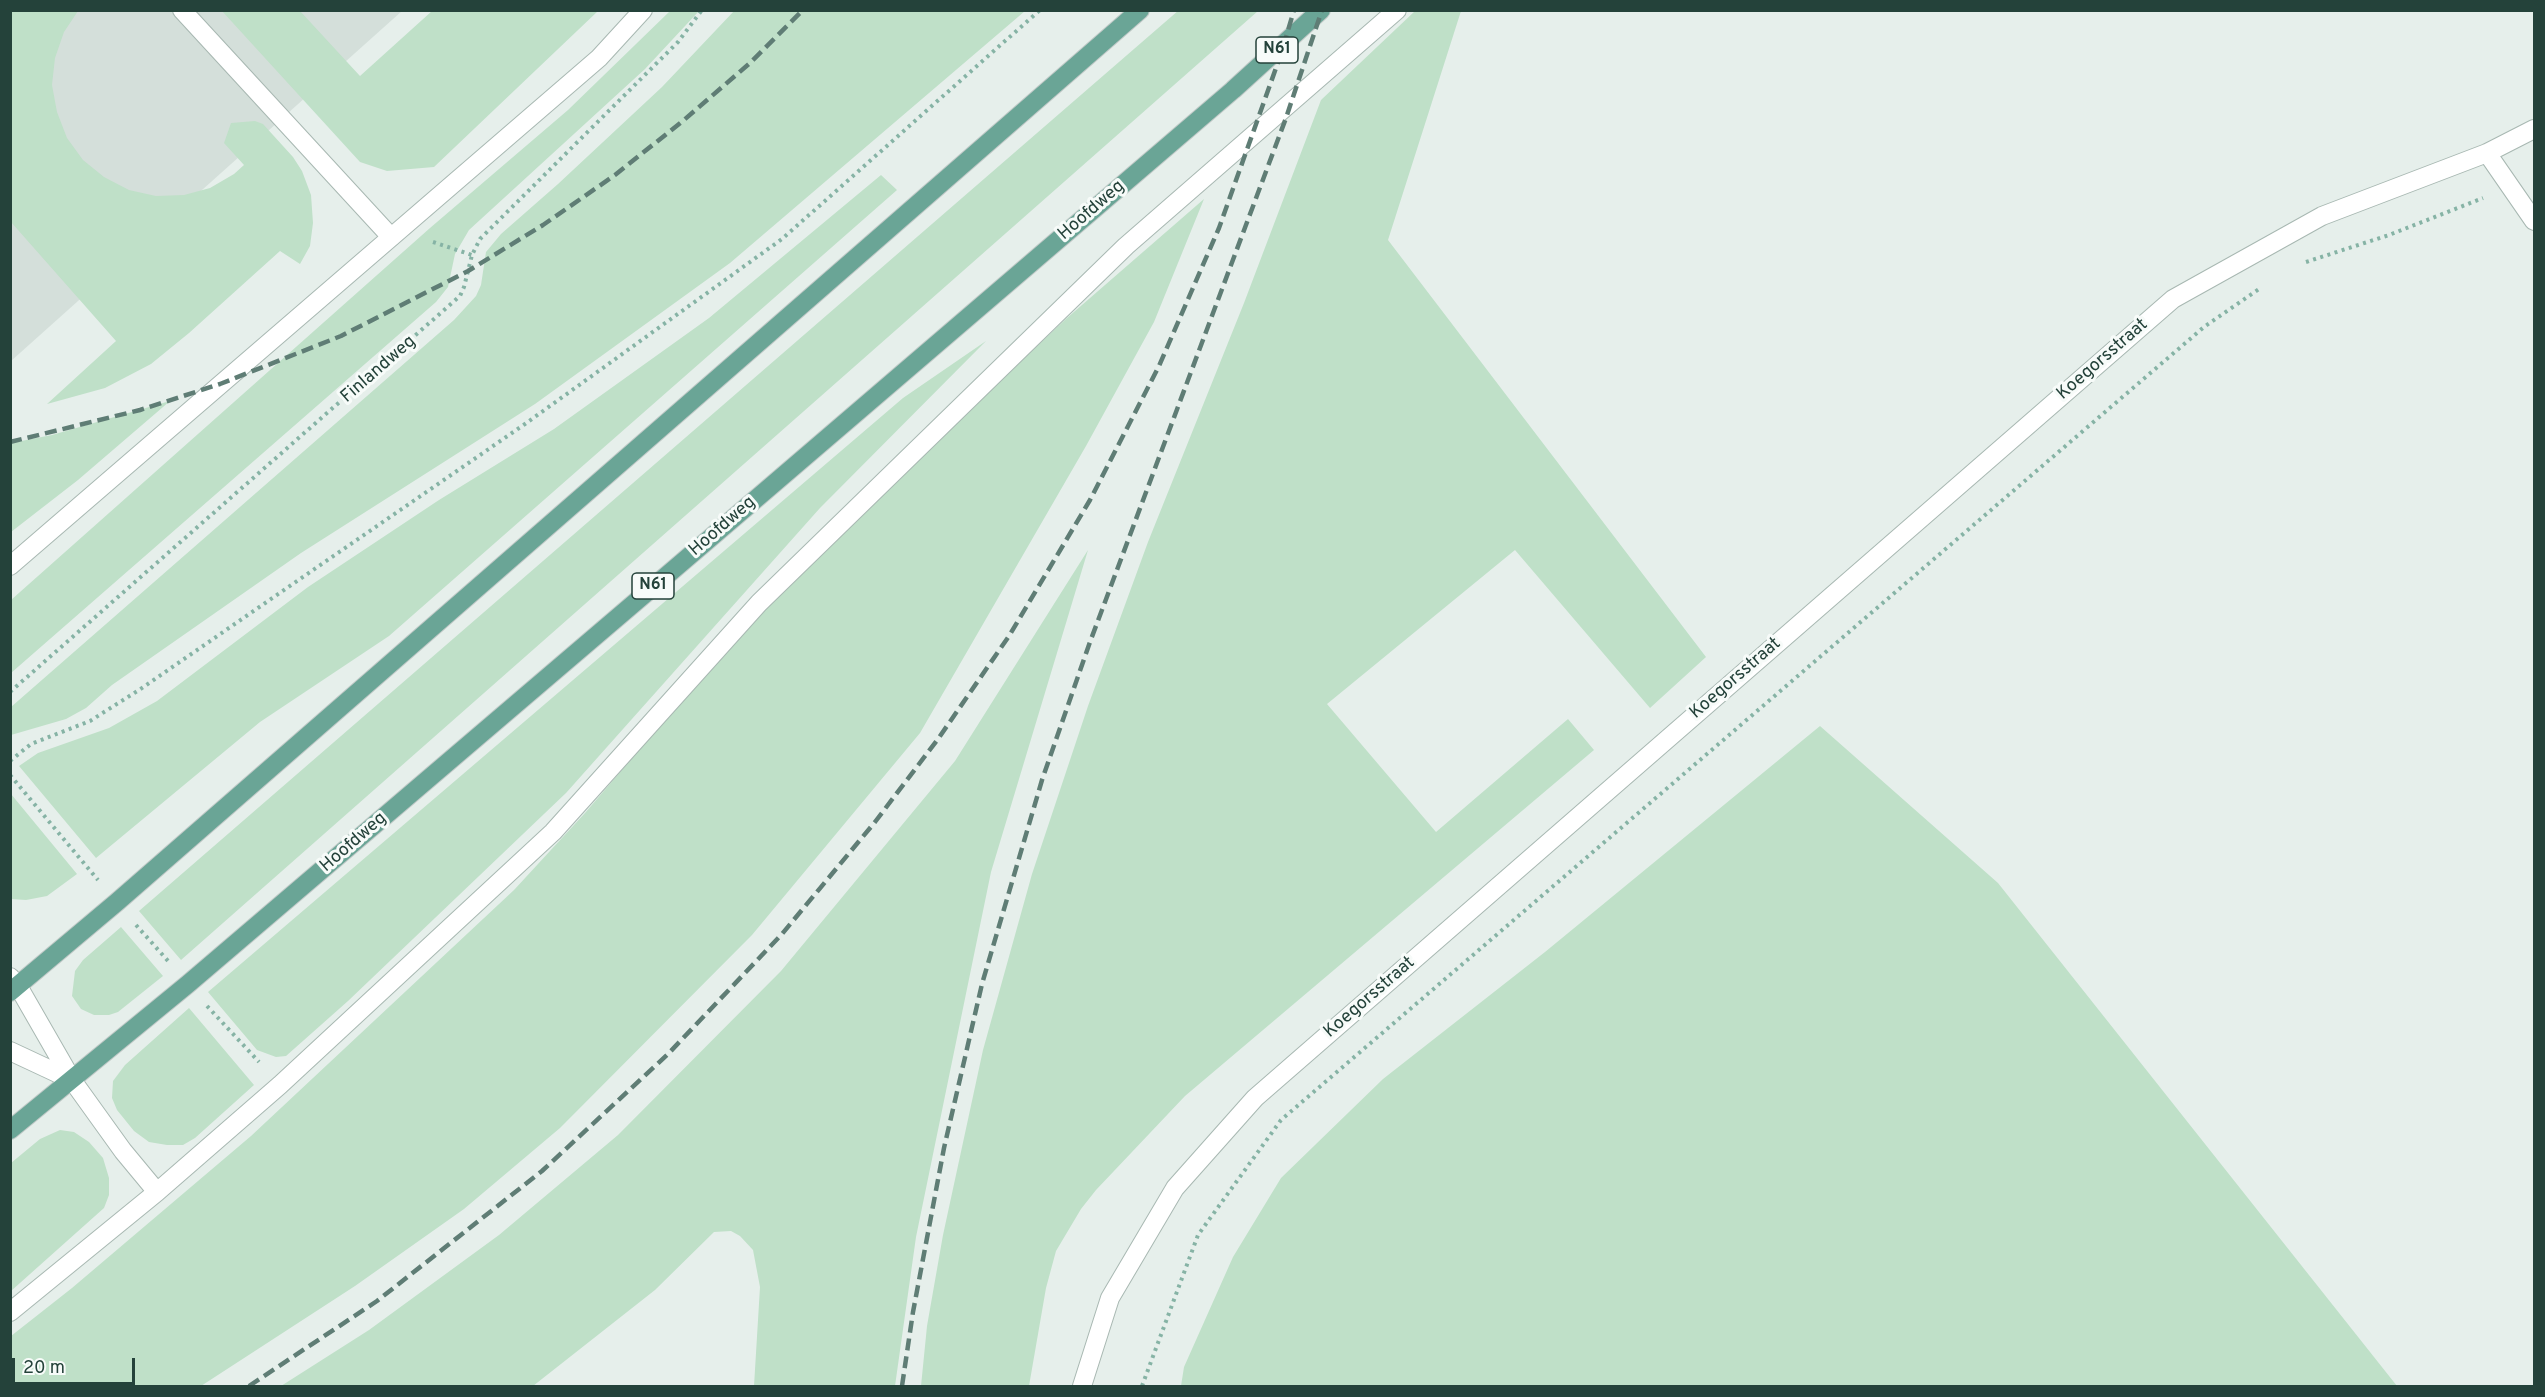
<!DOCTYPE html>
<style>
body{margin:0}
#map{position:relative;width:2545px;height:1397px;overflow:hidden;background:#e6efeb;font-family:Overpass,sans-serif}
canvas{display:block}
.frame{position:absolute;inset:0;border:12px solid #24423a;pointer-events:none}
.scale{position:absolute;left:12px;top:1358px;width:123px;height:27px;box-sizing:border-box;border:3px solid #24423a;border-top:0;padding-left:8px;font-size:18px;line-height:21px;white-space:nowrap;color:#24423a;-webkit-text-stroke:4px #f7fbf9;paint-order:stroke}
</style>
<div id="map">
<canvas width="2545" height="1397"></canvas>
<div class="frame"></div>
<div class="scale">20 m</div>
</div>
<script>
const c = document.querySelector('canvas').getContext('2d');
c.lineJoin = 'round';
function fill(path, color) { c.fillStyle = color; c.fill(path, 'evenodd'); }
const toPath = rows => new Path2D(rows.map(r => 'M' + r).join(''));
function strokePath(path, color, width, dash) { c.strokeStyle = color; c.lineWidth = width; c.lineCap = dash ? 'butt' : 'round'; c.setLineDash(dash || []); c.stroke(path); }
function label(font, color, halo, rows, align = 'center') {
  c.font = font + ' Overpass,sans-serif'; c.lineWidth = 6; c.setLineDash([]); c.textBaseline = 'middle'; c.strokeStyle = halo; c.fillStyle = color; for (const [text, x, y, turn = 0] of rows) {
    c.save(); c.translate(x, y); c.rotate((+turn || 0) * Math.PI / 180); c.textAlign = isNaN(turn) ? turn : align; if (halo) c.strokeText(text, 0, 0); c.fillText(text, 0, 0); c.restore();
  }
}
fill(toPath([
 [11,11,402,11,11,361]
]), '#d4dfda');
fill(toPath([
 [1179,10,1258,11,181,960,139,911],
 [10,11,78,11,64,32,55,58,52,85,57,112,67,138,83,160,104,177,129,190,156,196,184,195,210,188,234,174,244,165,224,143,231,123,255,121,263,124,293,157,302,171,311,195,313,223,310,246,300,264,280,251,189,333,151,364,105,388,47,404,116,341,11,222],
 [222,11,300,11,360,76,432,11,598,11,434,167,387,171,360,162],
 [670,11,699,11,645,69,469,230,455,254,448,287,436,302,11,673,11,600,430,228,568,110],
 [734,11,1025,11,730,263,535,404,301,553,112,685,86,708,66,719,11,735,11,707,454,320,476,296,481,285,486,252,501,234,558,184,662,87],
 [1415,11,1461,11,1388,240,1706,657,1650,708,1515,550,1327,704,1436,832,1568,719,1594,750,1185,1096,1096,1190,1081,1209,1056,1251,1046,1288,1029,1386,921,1386,927,1326,943,1235,983,1050,1032,874,1088,706,1148,542,1244,303,1321,100],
 [881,175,897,190,389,636,260,722,96,858,19,766,38,753,109,728,157,701,308,587,439,500,554,429,709,318],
 [1204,199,1154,322,1086,446,920,733,752,935,560,1128,464,1209,355,1286,201,1386,11,1386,11,1336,72,1288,251,1136,514,890,585,813,704,674,812,556,1067,318],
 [986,341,820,508,566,793,348,1001,286,1056,276,1057,257,1050,208,992,903,398],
 [170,401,78,480,11,532,11,443,52,435],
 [1088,550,991,872,916,1237,895,1386,754,1386,760,1287,753,1250,740,1236,731,1231,714,1232,655,1290,533,1386,281,1386,369,1330,499,1235,618,1135,781,971,955,761],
 [1820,726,1998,883,2397,1386,1181,1386,1184,1367,1233,1257,1281,1178,1383,1079,1545,952],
 [11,794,77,874,47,896,26,900,11,899],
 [121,927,163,976,118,1012,109,1015,94,1015,81,1009,72,996,75,971,83,960],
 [189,1008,254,1085,195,1138,183,1145,167,1145,149,1142,134,1131,117,1110,112,1098,113,1081,125,1065],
 [60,1130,74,1132,89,1142,103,1158,109,1178,109,1195,104,1208,11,1291,11,1163,40,1139]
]), '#bfe0c8');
const service = toPath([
 [182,10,391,237]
]);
const minor = toPath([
 [2487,153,2534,221],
 [72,1080,123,1151,157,1192],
 [10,1312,157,1192,280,1085,553,832,759,603,1126,246,1397,10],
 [1082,1386,1110,1298,1175,1188,1255,1098,2173,299,2322,216,2487,153,2534,129]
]);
const tertiary = toPath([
 [10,566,599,58,643,10],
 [10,977,18,986,72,1080],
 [10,1051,72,1080]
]);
const primary = toPath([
 [10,992,117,902,1140,10],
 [10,1130,188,984,673,570,1233,90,1321,10]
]);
strokePath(service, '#a8b8b2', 20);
strokePath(minor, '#a8b8b2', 20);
strokePath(tertiary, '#a8b8b2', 20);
strokePath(primary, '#c2cac8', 20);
strokePath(toPath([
 [433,242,472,255],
 [2306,262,2389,235,2483,198],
 [10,692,460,296,464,287,472,255,480,239,678,42,702,10],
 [10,761,31,744,90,721,139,690,525,424,782,239,1040,10],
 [10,775,98,880],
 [136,925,169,962],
 [207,1006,259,1062],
 [1142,1386,1198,1235,1281,1120,2204,327,2259,289]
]), '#86b3a5', 4, [3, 4.5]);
strokePath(service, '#fff', 18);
strokePath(minor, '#fff', 18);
strokePath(tertiary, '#fff', 18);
strokePath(primary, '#6aa596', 18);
strokePath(toPath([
 [10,442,140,410,220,384,341,336,468,271,543,225,615,175,684,120,750,63,803,10],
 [249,1386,377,1301,542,1171,668,1054,782,934,875,822,938,739,1009,636,1090,500,1159,366,1219,228,1281,54,1294,10],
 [902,1386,913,1312,944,1148,982,984,1042,780,1090,642,1286,118,1322,10]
]), '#5f7d75', 4.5, [12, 6]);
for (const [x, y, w] of [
 [1277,50,42],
 [653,586,42]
]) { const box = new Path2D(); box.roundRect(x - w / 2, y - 13, w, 26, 4.5); c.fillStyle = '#f7fbf9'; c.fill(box); strokePath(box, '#24423a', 1.5); }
label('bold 16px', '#24423a', null, [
 ["N61",1277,50],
 ["N61",653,586]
]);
label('18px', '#24423a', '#f7fbf9', [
 ["Hoofdweg",1092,211,-41],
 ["Koegorsstraat",2103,360,-41],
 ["Finlandweg",379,370,-41],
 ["Hoofdweg",723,527,-41],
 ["Koegorsstraat",1736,679,-41],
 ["Hoofdweg",354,843,-41],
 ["Koegorsstraat",1370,998,-41]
]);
</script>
